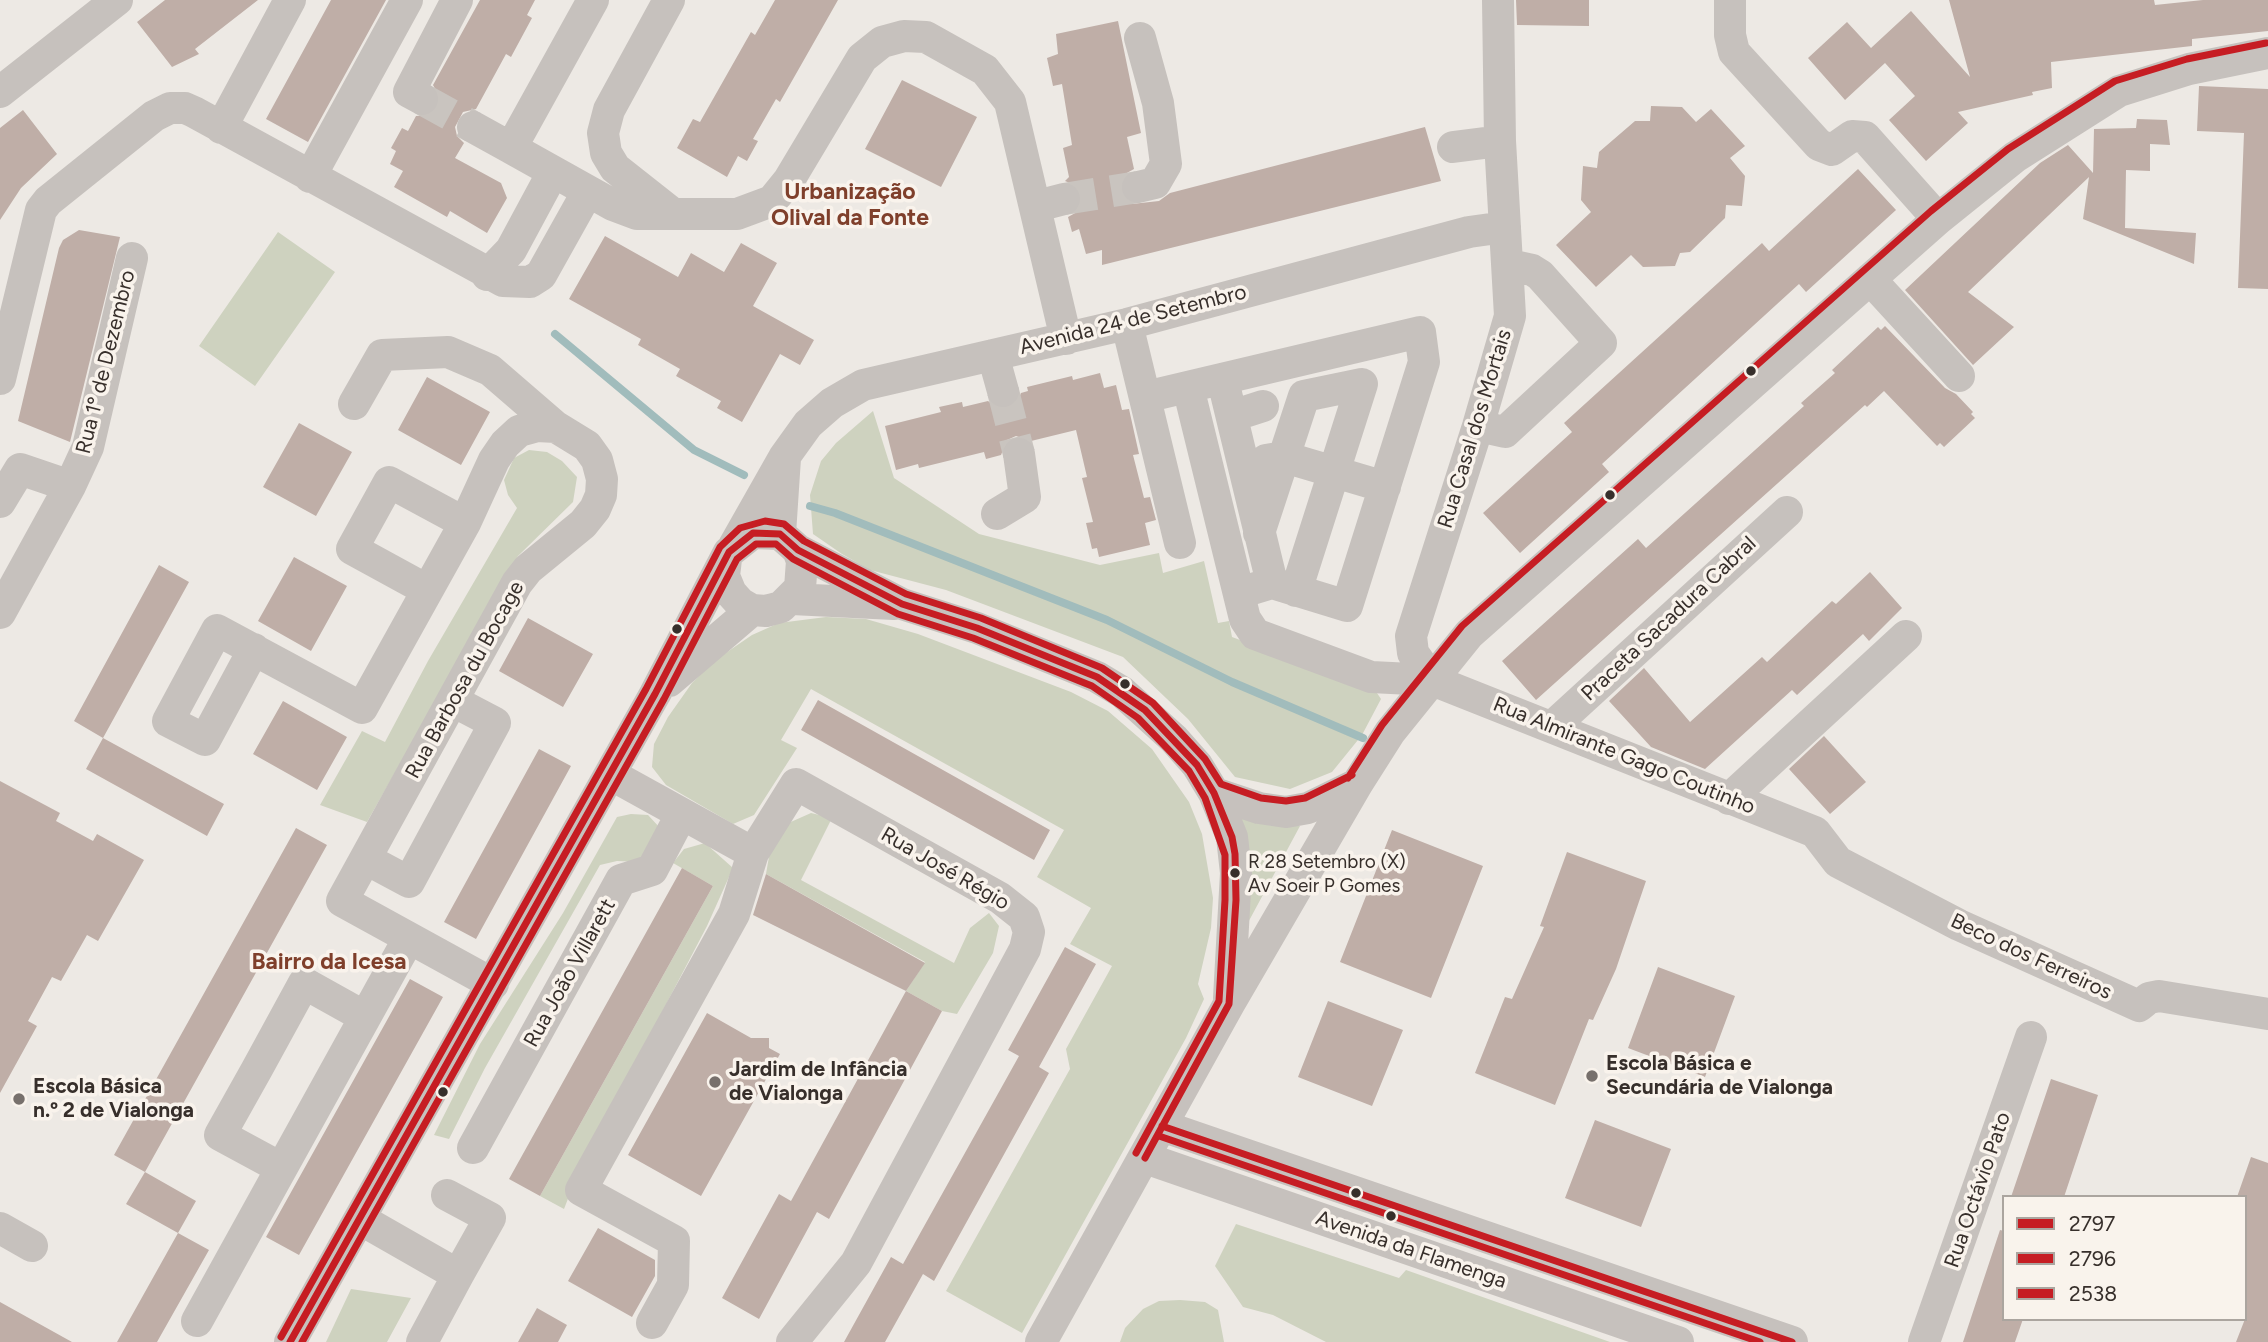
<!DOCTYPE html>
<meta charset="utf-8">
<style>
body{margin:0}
#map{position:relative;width:2268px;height:1342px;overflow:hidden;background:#ede9e4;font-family:Figtree,sans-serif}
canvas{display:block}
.legend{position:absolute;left:2002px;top:1195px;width:245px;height:126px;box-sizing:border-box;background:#f9f3ec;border:2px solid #aba59f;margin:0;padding:9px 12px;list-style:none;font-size:21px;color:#372f2b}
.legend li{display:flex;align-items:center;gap:14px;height:35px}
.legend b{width:35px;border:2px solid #aba59f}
</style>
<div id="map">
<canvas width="2268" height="1342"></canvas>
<ul class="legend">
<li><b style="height:9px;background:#c61d23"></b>2797</li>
<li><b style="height:9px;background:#c61d23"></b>2796</li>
<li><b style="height:9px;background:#c61d23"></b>2538</li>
</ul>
</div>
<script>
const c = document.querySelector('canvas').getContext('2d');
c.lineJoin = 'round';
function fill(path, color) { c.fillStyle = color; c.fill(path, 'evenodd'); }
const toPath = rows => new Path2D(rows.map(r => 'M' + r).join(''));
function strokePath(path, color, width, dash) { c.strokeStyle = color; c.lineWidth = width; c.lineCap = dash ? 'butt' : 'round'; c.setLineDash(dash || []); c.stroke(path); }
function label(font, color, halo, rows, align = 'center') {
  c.font = font + ' Figtree,sans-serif'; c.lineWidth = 7; c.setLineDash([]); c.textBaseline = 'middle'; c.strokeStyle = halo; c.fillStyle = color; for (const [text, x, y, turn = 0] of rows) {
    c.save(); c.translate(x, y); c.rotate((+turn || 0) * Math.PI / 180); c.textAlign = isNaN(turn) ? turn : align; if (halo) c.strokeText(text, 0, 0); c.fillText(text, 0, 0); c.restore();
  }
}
fill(toPath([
 [278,232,335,272,255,386,199,346],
 [873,411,894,478,979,534,1100,565,1159,553,1163,573,1204,561,1218,623,1229,621,1232,637,1375,690,1381,699,1362,735,1332,772,1290,789,1235,777,1188,719,1123,657,946,590,870,570,842,554,813,534,810,495,821,461,836,443],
 [529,450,547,452,562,461,577,477,573,502,518,556,367,822,320,805,362,731,385,742,428,661,517,508,508,495,504,480,514,458],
 [826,617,866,619,918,634,1071,692,1108,711,1152,749,1189,802,1202,834,1213,898,1211,928,1198,984,1204,999,1186,1038,1022,1333,946,1291,1070,1069,1066,1049,1112,966,1070,944,1091,908,1037,877,1064,830,811,689,781,740,797,748,754,815,733,824,666,785,652,767,654,744,668,717,692,683,714,661,752,635,779,623],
 [811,813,832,818,801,880,954,963,970,928,989,913,999,926,993,953,957,1014,942,1011,906,991,925,962,766,874,770,851,784,825],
 [631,814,648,815,661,829,640,862,617,861,600,865,485,1068,449,1139,434,1135,480,1044,563,913,617,817],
 [1237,815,1267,825,1300,826,1244,930],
 [705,843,733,868,707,926,578,1173,564,1209,540,1196,713,886,673,863,684,849],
 [1236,1224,1399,1278,1406,1270,1610,1342,1326,1342,1273,1315,1243,1307,1215,1266],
 [351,1289,411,1298,387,1342,326,1342],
 [1180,1300,1205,1302,1218,1310,1224,1342,1120,1342,1125,1328,1143,1309,1159,1301]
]), '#ced2bf');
strokePath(toPath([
 [555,334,694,450,744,475],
 [810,506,835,513,1107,620,1232,682,1363,738]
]), '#a1bcbc', 8);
fill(toPath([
 [165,0,258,0,195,49,199,54,172,67,137,22],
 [331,0,386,0,308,142,266,119],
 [480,0,535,0,527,15,532,18,511,57,506,54,476,109,463,112,455,127,457,136,464,143,455,158,501,183,507,198,487,233,450,211,447,217,394,187,403,171,390,164,396,151,391,148,402,128,408,131,416,116,431,115,438,108,440,98,433,85],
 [775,0,838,0,780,102,776,99,753,139,758,141,747,161,738,156,727,177,677,148,693,119,700,122,751,32,755,35],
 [1516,0,1589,0,1589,26,1517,25],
 [1949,0,2154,0,2155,5,2203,0,2268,0,2268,31,2192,39,2192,46,2051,62,2052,88,2032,92,2033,95,1958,112,1968,123,1926,161,1889,120,1915,96,1885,63,1845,100,1808,58,1847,22,1871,48,1911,11,1970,77],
 [1118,21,1141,133,1127,137,1134,169,1125,174,1120,182,1120,192,1132,204,1159,201,1170,193,1425,127,1441,181,1102,265,1102,250,1086,254,1079,229,1072,232,1068,217,1077,212,1082,195,1077,186,1065,181,1069,177,1063,148,1072,145,1062,84,1053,86,1047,58,1058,54,1056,34],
 [902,80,977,117,941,187,865,149],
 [2199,86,2268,89,2268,289,2238,288,2244,133,2197,131],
 [1651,106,1682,107,1696,122,1711,109,1745,146,1730,158,1745,176,1742,206,1726,205,1725,218,1690,252,1680,253,1675,266,1643,267,1631,255,1596,287,1556,245,1591,212,1581,200,1583,166,1597,168,1599,152,1635,121,1650,121],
 [23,110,57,154,21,188,0,220,0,128],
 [2137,119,2167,120,2170,145,2150,144,2150,171,2126,170,2125,228,2196,233,2194,264,2083,219,2089,177,1968,292,2014,327,1973,365,1905,290,2040,163,2068,145,2093,173,2094,129,2136,128],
 [1858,169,1896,210,1806,292,1799,284,1650,420,1602,464,1609,472,1520,553,1483,513,1572,432,1564,423,1762,243,1769,251],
 [79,230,120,237,70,442,18,421,59,248,63,240],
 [605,236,678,277,691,253,724,272,741,243,777,263,753,306,814,340,800,365,780,354,742,422,717,408,721,401,676,376,680,369,638,345,641,339,569,299],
 [1885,326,1945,388,1956,394,1973,412,1971,414,1975,418,1944,447,1940,443,1937,446,1884,391,1867,407,1865,405,1536,700,1502,661,1638,539,1646,548,1804,406,1801,403,1835,373,1832,370,1878,327,1881,330],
 [1100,373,1104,388,1116,385,1122,410,1129,409,1139,454,1133,455,1144,498,1150,497,1156,520,1145,523,1150,545,1099,557,1097,548,1092,549,1086,523,1093,522,1082,478,1087,477,1076,430,1031,441,1016,436,1007,440,1001,455,986,459,984,452,919,468,918,464,896,470,885,426,941,412,939,407,962,402,963,407,988,401,998,409,1007,409,1017,403,1021,393,1028,391,1027,387,1072,376,1073,380],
 [427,377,490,412,461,465,398,430],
 [299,423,352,452,316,516,263,487],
 [294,557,347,586,311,651,258,621],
 [159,565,189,582,103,738,74,721],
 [1870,572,1902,608,1869,641,1863,634,1797,695,1792,690,1705,769,1651,747,1609,701,1644,668,1690,722,1762,657,1767,662,1832,601,1836,604],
 [528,618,593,654,563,707,499,671],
 [818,700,1050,830,1034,860,801,730],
 [283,701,347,737,317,790,253,754],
 [1824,736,1866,782,1830,814,1789,769],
 [103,738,224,804,207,836,86,769],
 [539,749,571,766,476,939,444,922],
 [0,781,60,813,56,821,93,841,97,834,144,860,98,941,87,935,61,981,52,977,28,1021,37,1026,0,1093],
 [296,828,327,845,145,1172,114,1155],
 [1392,830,1483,866,1431,998,1340,962],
 [1567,852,1646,881,1616,969,1593,1020,1589,1019,1555,1105,1475,1073,1505,997,1512,999,1544,927,1540,926],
 [682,868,713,886,540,1196,509,1179],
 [766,874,925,963,906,991,753,915],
 [1065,947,1096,964,1039,1067,1049,1073,934,1281,923,1274,885,1342,844,1342,891,1257,903,1264,1019,1056,1008,1050],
 [1658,967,1735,996,1705,1077,1628,1048],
 [410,979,443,997,299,1255,266,1237],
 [906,991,942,1011,829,1219,817,1212,759,1319,722,1298,779,1194,791,1201],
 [1328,1001,1403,1030,1372,1106,1298,1077],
 [707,1013,751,1038,769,1038,769,1048,780,1054,701,1196,628,1155],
 [2051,1079,2098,1095,2064,1197,2011,1197],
 [1595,1120,1671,1149,1641,1227,1565,1198],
 [2251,1157,2268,1163,2268,1342,2236,1342,2245,1319,2245,1197,2237,1197],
 [145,1172,196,1201,178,1233,126,1204],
 [598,1228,655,1260,655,1276,632,1317,568,1281],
 [2000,1230,2004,1231,2004,1319,2023,1319,2015,1342,1963,1342],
 [178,1233,209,1250,157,1342,117,1342],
 [0,1302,72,1342,0,1342],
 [537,1308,567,1325,558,1342,518,1342]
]), '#bfaea7');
strokePath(toPath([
 [422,99,473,127],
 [1064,199,1138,187],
 [1003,391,1019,454]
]), '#c9c4bf', 32, [32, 16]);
strokePath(toPath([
 [593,0,511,148,613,205,637,214,737,214,772,201,789,180,862,58,882,42,904,36,926,37,985,70,1010,102,1066,339],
 [669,0,609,110,603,133,606,153,615,168,672,213],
 [1730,0,1730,35,1734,52,1819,145,1832,150,1852,136,1865,137,1938,219],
 [0,92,117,0],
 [422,99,409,92,457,0],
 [473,127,511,148],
 [221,128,290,0],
 [1453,147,1500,141],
 [310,177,407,0],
 [1138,187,1155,183,1166,164,1158,103,1140,38],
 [1037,206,1064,199],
 [487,275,511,250,553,172],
 [1870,279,1959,376],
 [1127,324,1180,543],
 [993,355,1003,391],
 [0,379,41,210,48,201,154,116,170,108,185,108,194,112,503,281,530,282,541,275,588,191],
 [1223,381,1272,583],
 [1188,387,1245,619,1255,634,1371,677,1432,680,1815,832,1838,862,1959,925,2139,1006,2149,998,2159,996,2268,1014],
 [1145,397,1420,332,1424,362,1347,606,1272,583,1239,593],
 [354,404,382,355,448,352,490,370,556,427],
 [1232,416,1263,406],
 [1478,426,1505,432,1601,343,1540,275,1532,270,1509,265],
 [1266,460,1284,457,1385,487],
 [0,502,20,469,70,486],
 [997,514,1025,497,1019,454],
 [1259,533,1304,396,1362,384,1296,591],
 [780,534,785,458],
 [734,546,785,456,808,424,832,403,863,385,1127,324,1469,232,1505,227],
 [798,550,902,604,977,628,1097,677,1122,692,1174,739,1197,765,1214,793,1232,837,1236,873,1229,998],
 [427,590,352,549,389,482,465,523],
 [792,599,894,604],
 [0,613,70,486,88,447,132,258],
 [254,649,205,740,168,721,217,630,362,708,465,523,494,460,505,444,519,431,537,426,556,427,587,446,597,460,602,479,601,495,595,509,583,524,528,569,517,583,342,901,493,984],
 [1432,680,1413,653,1411,636,1478,426,1510,316,1500,141,1498,0],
 [669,681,752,610],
 [1552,727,1787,512],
 [610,774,753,853,796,784,1000,898,1024,917,1029,932,1025,949,856,1263,792,1342],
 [1214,793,1259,808,1286,812,1308,808,1357,784],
 [1729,799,1906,636],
 [366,859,409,882,495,723,453,701],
 [1162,1126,1792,1342],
 [473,1148,621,880,652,870,681,815],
 [1145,1158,1678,1342],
 [281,1168,220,1135,257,1069,304,983,365,1017],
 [447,1195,490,1218,458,1275],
 [360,1219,458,1275,422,1342],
 [0,1228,32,1246],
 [197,1321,409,938],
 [652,1323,673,1285,674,1241,581,1190,734,914,753,853],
 [290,1342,655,694,729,552,753,533,780,534,798,550,802,561,800,588,781,607,766,611,752,610,740,603,731,593,724,576,726,559],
 [1041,1342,1229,1004,1357,784,1390,732,1469,634,1938,219,2015,157,2119,91,2189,69,2268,53],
 [1924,1342,2031,1037]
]), '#c6c1bd', 32);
strokePath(toPath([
 [1162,1126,1792,1342],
 [290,1342,655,694,729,552,753,533,780,534,798,550,902,604,977,628,1097,677,1145,710,1197,765,1214,793,1232,837,1235,854,1236,900,1229,1004,1145,1158]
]), '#c61d23', 7);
strokePath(toPath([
 [1159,1136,1760,1342],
 [302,1342,664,699,737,559,756,544,776,544,793,559,898,614,973,638,1092,686,1138,718,1189,771,1205,798,1225,855,1225,900,1219,1001,1136,1153]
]), '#c61d23', 7);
strokePath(toPath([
 [1348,778,1382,725,1462,626,1931,211,2008,149,2115,81,2187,59,2266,43],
 [281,1337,646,689,720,547,740,528,765,521,784,524,804,541,906,594,981,618,1102,668,1153,703,1205,759,1221,784,1261,798,1286,801,1305,798,1352,775]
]), '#c61d23', 7);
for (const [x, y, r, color] of [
 [1751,371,6,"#372f2b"],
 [1610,495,6,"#372f2b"],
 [677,629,6,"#372f2b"],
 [1125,684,6,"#372f2b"],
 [1235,873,6,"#372f2b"],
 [1592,1076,7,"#77706c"],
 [715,1082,7,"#77706c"],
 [443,1092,6,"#372f2b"],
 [19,1099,7,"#77706c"],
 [1356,1193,6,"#372f2b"],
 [1391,1216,6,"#372f2b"]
]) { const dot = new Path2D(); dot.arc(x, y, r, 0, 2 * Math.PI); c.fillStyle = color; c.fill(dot); strokePath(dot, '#f9f3ec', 2.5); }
label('19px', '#372f2b', '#f9f3ec', [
 ["R 28 Setembro (X)",1248,862],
 ["Av Soeir P Gomes",1248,886]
], 'left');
label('21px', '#372f2b', '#f9f3ec', [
 ["Avenida 24 de Setembro",1133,320,-14],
 ["Rua 1º de Dezembro",106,362,-76],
 ["Rua Casal dos Mortais",1475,429,-73],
 ["Praceta Sacadura Cabral",1669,619,-43],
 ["Rua Barbosa du Bocage",465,680,-61],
 ["Rua Almirante Gago Coutinho",1624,756,22],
 ["Rua José Régio",945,869,30],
 ["Beco dos Ferreiros",2031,957,25],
 ["Rua João Villarett",570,973,-61],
 ["Rua Octávio Pato",1978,1190,-71],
 ["Avenida da Flamenga",1411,1250,19]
]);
label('bold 21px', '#372f2b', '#f9f3ec', [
 ["Escola Básica e",1606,1064],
 ["Secundária de Vialonga",1606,1088],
 ["Jardim de Infância",729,1070],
 ["de Vialonga",729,1094],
 ["Escola Básica",33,1087],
 ["n.º 2 de Vialonga",33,1111]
], 'left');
label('bold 23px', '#7f3f2b', '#f9f3ec', [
 ["Urbanização",850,192],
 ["Olival da Fonte",850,218],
 ["Bairro da Icesa",329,962]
]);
</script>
